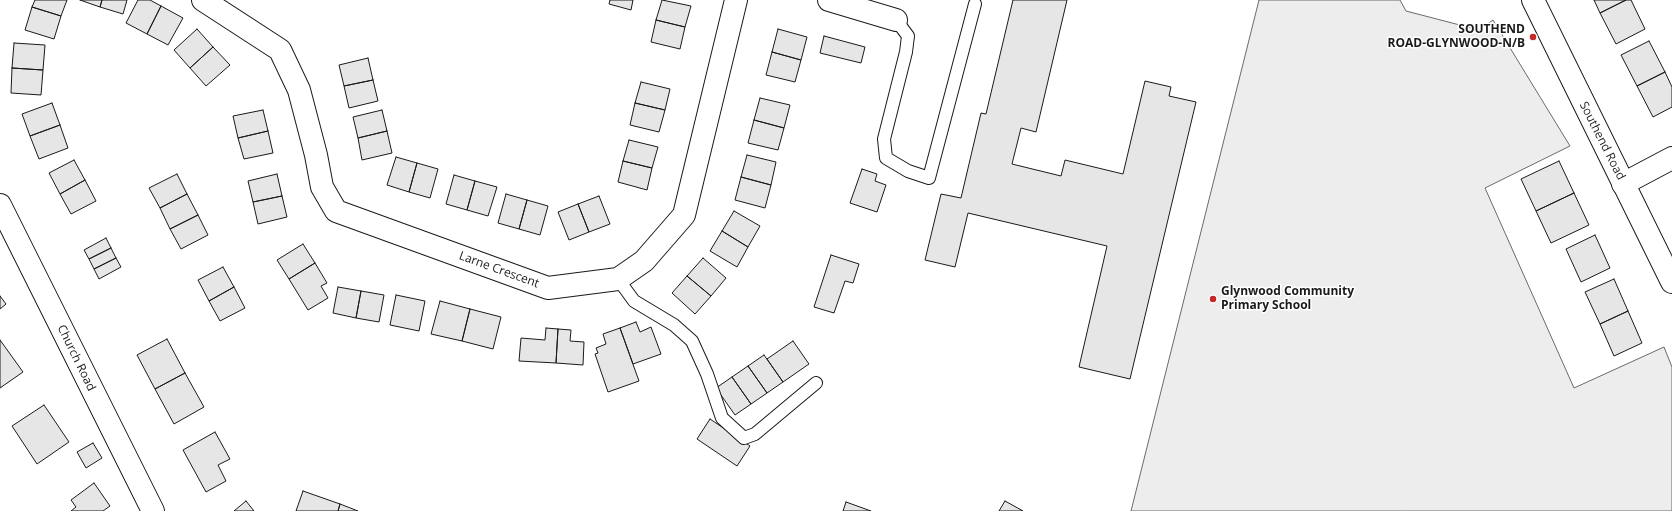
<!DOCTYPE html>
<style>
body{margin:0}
canvas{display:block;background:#fff}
</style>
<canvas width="1672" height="511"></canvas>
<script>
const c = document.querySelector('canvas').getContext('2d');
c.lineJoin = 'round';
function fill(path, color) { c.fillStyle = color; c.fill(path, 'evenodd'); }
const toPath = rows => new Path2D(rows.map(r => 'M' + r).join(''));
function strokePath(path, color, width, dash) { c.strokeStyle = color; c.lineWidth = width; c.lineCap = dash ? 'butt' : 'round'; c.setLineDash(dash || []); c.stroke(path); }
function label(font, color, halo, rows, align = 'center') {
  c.font = font + ' "Open Sans",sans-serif'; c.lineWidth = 3; c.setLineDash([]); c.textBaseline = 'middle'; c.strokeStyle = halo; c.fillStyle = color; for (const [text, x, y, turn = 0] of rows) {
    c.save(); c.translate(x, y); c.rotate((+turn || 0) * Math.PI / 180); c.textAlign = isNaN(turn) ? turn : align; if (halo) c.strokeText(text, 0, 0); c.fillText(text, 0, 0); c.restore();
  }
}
const built = toPath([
 [1259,0,1400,0,1406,11,1479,30,1493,20,1570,146,1485,188,1574,388,1664,347,1672,367,1672,511,1131,511,1259,0]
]);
fill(built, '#ededed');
strokePath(built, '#6a6a6a', 1);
const building = toPath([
 [35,0,67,0,61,16,32,7,35,0],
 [80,0,102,0,100,7,80,0],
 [102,0,127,0,123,14,100,7,102,0],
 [138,0,150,0,161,6,147,34,126,23,138,0],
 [610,0,633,0,631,10,609,4,610,0],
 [662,0,691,6,685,27,656,20,662,0],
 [1013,0,1067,0,1036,132,1021,128,1012,164,1061,176,1065,160,1123,174,1145,81,1171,87,1169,96,1196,102,1130,379,1079,367,1107,246,968,213,955,267,925,260,941,194,961,198,981,113,986,114,1013,0],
 [1594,0,1626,0,1600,13,1594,0],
 [1626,0,1631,0,1645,29,1616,44,1600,13,1626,0],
 [161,6,183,18,168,45,147,34,161,6],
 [32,7,61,16,54,39,25,30,32,7],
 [656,20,685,27,680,49,651,42,656,20],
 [197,29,213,47,190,68,174,50,197,29],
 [778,29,807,37,801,60,772,52,778,29],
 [824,36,865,47,861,63,820,53,824,36],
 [1649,41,1665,72,1637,86,1621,55,1649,41],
 [14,43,45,45,43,70,12,68,14,43],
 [213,47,230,65,206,86,190,68,213,47],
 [772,52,801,60,795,82,766,75,772,52],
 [368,58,373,80,344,86,339,65,368,58],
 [12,68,43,70,41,95,11,93,12,68],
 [1665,72,1672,87,1672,107,1653,117,1637,86,1665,72],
 [373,80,378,101,349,108,344,86,373,80],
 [641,82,670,89,665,110,635,103,641,82],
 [760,98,790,105,784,128,754,120,760,98],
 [52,103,60,125,30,136,22,114,52,103],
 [635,103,665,110,659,132,630,125,635,103],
 [263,110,268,131,238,138,233,116,263,110],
 [382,110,387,131,358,138,353,117,382,110],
 [754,120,784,128,778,150,748,143,754,120],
 [60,125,68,148,39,159,30,136,60,125],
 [268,131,273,153,244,159,238,138,268,131],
 [387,131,392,153,362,160,358,138,387,131],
 [629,140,658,147,652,168,623,161,629,140],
 [747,155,776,162,771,185,741,177,747,155],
 [396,157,417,163,409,192,387,185,396,157],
 [74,160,85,180,60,194,49,173,74,160],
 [623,161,652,168,647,190,618,182,623,161],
 [1559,161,1574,193,1536,211,1521,179,1559,161],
 [417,163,438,169,430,198,409,192,417,163],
 [862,169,877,174,875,181,886,185,877,212,850,203,862,169],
 [177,174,187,194,160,208,149,188,177,174],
 [277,174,282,196,253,202,248,181,277,174],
 [454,175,475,181,467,210,446,204,454,175],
 [741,177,771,185,765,208,735,200,741,177],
 [85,180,96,201,71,214,60,194,85,180],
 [475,181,497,187,488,216,467,210,475,181],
 [1574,193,1589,225,1551,243,1536,211,1574,193],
 [187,194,198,215,170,229,160,208,187,194],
 [506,194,527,200,519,229,498,223,506,194],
 [282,196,287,217,258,224,253,202,282,196],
 [599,196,610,224,589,232,578,204,599,196],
 [527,200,548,206,540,235,519,229,527,200],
 [578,204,589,232,569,240,558,212,578,204],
 [734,211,760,226,748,247,722,231,734,211],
 [198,215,208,235,181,249,170,229,198,215],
 [722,231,748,247,737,267,710,251,722,231],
 [1595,235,1610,268,1581,282,1566,249,1595,235],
 [106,238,111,248,89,259,84,250,106,238],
 [303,244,315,263,289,279,277,260,303,244],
 [111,248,116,258,94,269,89,259,111,248],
 [831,255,859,264,853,283,845,281,834,313,814,307,831,255],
 [116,258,121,267,99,279,94,269,116,258],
 [703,258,726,278,711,296,687,276,703,258],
 [315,263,327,283,321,286,328,298,308,310,289,279,315,263],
 [223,267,234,287,209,301,198,280,223,267],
 [687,276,711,296,695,314,672,293,687,276],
 [1614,279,1628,311,1600,324,1585,292,1614,279],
 [234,287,245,308,220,321,209,301,234,287],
 [338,287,361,291,356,318,333,313,338,287],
 [361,291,384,295,379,322,356,318,361,291],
 [396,295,425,301,419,331,390,325,396,295],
 [0,296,6,304,0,309,0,296],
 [440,301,470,309,462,341,431,334,440,301],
 [470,309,501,317,493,349,462,341,470,309],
 [1628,311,1642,343,1614,356,1600,324,1628,311],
 [636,322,640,332,651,327,661,354,633,364,620,328,636,322],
 [546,328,558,329,556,363,519,361,521,338,545,340,546,328],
 [620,328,639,381,608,392,595,354,598,353,596,348,606,344,603,334,620,328],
 [558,329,571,330,570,341,584,342,583,365,556,363,558,329],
 [167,339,185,373,155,389,137,355,167,339],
 [0,340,23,372,0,388,0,340],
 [793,341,809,364,783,382,767,359,793,341],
 [764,355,783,382,767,393,748,366,764,355],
 [748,366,767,393,751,404,732,377,748,366],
 [185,373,204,407,174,424,155,389,185,373],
 [732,377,751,404,735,415,716,388,732,377],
 [44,405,69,442,37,464,12,426,44,405],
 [710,419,750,446,737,466,697,439,710,419],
 [215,432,230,459,218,465,226,481,206,492,183,450,215,432],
 [93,443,102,458,86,468,77,452,93,443],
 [94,483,110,506,103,511,71,511,76,507,71,500,94,483],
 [303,491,340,504,338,511,296,511,303,491],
 [246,501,254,511,234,511,246,501],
 [1005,501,1023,511,999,511,1005,501],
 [846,502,871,511,843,511,846,502],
 [340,504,358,511,338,511,340,504]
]);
fill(building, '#e6e6e6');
strokePath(building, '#1a1a1a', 1);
const service = toPath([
 [896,20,908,36,906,52,884,139,886,158,908,171,929,178,975,4],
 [618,279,634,301,674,325,692,341,707,374,722,418,744,438,755,434,816,383]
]);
const minor = toPath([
 [203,0,280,50,299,90,316,155,322,187,336,211,548,288,618,279,644,261,684,215,736,0],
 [829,0,896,20],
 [1623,184,1672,158],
 [0,205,153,511]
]);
const tertiary = toPath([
 [1533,0,1672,282]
]);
strokePath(service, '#1a1a1a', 14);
strokePath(minor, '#1a1a1a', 24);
strokePath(tertiary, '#1a1a1a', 24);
strokePath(service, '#fff', 12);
strokePath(minor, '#fff', 22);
strokePath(tertiary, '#fff', 22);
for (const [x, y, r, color] of [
 [1533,37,4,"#c62828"],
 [1213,299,4,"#c62828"]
]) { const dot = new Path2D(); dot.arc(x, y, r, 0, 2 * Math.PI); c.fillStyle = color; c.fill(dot); strokePath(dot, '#fff', 1.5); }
label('bold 12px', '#1a1a1a', '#fff', [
 ["SOUTHEND",1525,30],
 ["ROAD-GLYNWOOD-N/B",1525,44],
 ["Glynwood Community",1221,292,"left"],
 ["Primary School",1221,306,"left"]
], 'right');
label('12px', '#1a1a1a', '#fff', [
 ["Southend Road",1602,141,63],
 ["Larne Crescent",499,270,20],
 ["Church Road",76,358,64]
]);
</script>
